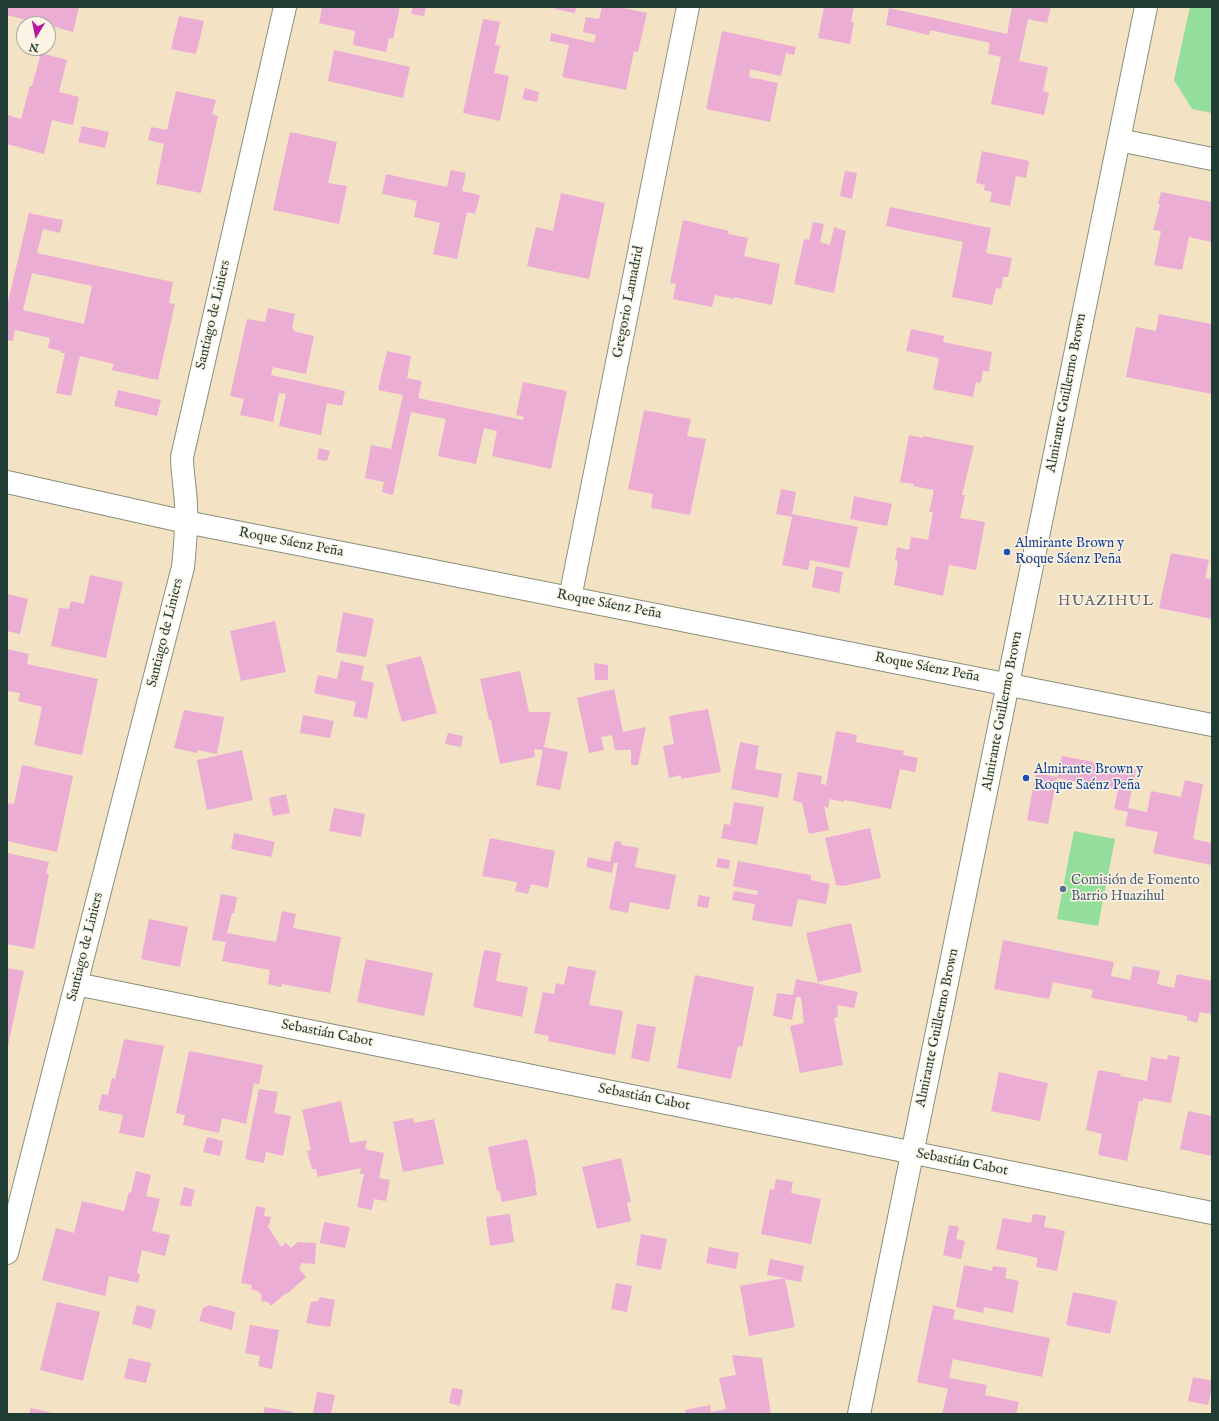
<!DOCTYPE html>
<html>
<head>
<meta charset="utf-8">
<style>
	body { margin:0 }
	#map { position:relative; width:1219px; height:1421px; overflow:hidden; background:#f3e2c4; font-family:"IM FELL English",serif }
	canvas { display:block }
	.frame { position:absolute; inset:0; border:8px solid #1f3d34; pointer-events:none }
	.north { position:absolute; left:16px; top:16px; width:40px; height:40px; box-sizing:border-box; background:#fcf5e5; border:1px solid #a4ab9e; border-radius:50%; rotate:190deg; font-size:11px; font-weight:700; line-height:16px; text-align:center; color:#1f3d34 }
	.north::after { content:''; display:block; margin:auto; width:14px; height:18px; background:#b5179e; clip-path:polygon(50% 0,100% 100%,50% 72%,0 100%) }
</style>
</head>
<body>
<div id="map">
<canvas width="1219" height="1421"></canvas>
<div class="frame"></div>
<div class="north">N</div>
</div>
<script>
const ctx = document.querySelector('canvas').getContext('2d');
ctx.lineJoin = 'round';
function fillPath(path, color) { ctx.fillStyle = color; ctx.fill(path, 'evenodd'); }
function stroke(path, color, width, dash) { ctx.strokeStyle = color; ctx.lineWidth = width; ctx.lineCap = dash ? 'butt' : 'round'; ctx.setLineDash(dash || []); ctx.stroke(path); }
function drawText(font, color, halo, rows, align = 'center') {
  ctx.font = font + ' "IM FELL English",serif'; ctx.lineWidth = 3; ctx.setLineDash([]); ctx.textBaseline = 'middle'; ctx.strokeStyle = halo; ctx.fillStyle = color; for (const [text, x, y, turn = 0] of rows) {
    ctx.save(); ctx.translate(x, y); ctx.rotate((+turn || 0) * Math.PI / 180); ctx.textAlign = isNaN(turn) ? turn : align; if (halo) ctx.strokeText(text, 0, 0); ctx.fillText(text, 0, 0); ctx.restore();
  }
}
fillPath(new Path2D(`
	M1190,7H1212V113L1192,109L1174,80Z
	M1074,831L1115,839L1098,926L1057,919Z`), '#93de9b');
fillPath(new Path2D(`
	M7,7H79L73,32L48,25V24H42L7,15Z
	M322,7H400L393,39L389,38L386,52L353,45L355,31L319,23Z
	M413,7H426L424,16L411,14Z
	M555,7H576L575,13L555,9Z
	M602,7H618L647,13L638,52L634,51L626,90L562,77L569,45L550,41L551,33L594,43L596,35L583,32L586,17L599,19Z
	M824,7H854L851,22L854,23L850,44L818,38Z
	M1012,7H1051L1047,23L1028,19L1019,61L1048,67L1043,91L1049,93L1044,115L991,104L1001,57L988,54L990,43L930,30L929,35L886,25L889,8L1007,34Z
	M179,16L204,21L196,54L171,49Z
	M483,19L500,22L495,45L500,46L494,73L509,76L500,121L463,113Z
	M722,31L796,47L794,55L786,53L781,76L750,69L749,77L778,83L770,122L706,109Z
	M334,50L410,67L403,98L328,81Z
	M41,53L67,60L59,92L79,97L73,125L52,120L44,154L7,144V115L21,119L30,86H32Z
	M525,88L539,92L537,102L522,99Z
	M176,91L216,100L212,114L218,116L201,193L156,184L164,144L148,140L151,127L167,130Z
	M82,126L109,132L105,148L78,142Z
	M290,132L337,142L328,183L347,186L339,224L273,210Z
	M982,151L1029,161L1026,178L1016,176L1010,206L990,202L992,192L984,190L985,185L976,183Z
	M451,170L466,173L462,191L480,195L475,214L467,212L457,259L433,254L440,223L414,217L417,201L382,194L386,174L447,187Z
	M845,171L857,173L852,199L840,196Z
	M1161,192L1212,202V242L1189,237L1182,270L1154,265L1161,231L1153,230L1160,204H1158Z
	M561,193L605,203L589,279L527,266L536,227L553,231Z
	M890,207L991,228L986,253L1012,258L1008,277H1003L1001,289L996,288L992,305L952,297L963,242L886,226Z
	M29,213L63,220L60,233L43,229L37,253L173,282L169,303L175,304L158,380L112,370L114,364L80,356L71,396L56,393L65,353H61V351L48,348L50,338L15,330L13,341L7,340V306ZM32,273L92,286L84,324L23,310Z
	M683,220L729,231L728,234L748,238L744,256L780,264L772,305L734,297V299L715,295L712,307L673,299L676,284L670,283Z
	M813,222L824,224L820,242L830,245L834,227L846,231L834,293L794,284L804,239L809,240Z
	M268,308L295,314L292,328L294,329L293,331L314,336L306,374L273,367L271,375L345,391L342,406L327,403L321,435L279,426L286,394L279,393L273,422L240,415L244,399L230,396L247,319L265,322Z
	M1159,314L1212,324V394L1126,377L1136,327L1156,331Z
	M911,329L944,336L943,342L992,352L989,372L983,370L981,383L976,382L973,397L933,389L939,358L906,351Z
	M387,351L411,356L407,378L422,381L418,398L523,420L524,417L516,415L523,382L567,391L551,469L492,456L497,431L484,428L476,464L438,456L446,419L411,412L393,495L382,492L384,482L365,478L371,445L391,449L403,395L378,390Z
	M118,390L161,400L157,416L114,406Z
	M644,410L691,419L687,436L706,439L690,515L651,508L653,494L628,489Z
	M909,435L923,438V436L974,446L962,495H965L960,518L985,522L976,570L949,565L943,596L894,585L898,561L895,560L897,547L909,550L911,537L928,540L933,512H929L934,490L913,486L914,484L900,482Z
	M319,448L330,451L327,461L317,459Z
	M781,489L796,492L792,514L858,527L849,568L810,560L808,570L782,565L792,517L776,514Z
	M854,496L892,504L887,526L850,519Z
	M1171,553L1209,560L1205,578L1212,579V619L1159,608Z
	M816,566L843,572L839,593L812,587Z
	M90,575L123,582L106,658L51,646L59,608L69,609L71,601L84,604Z
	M7,594L28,599L20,634L7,631Z
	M343,612L374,619L366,657L336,652Z
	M275,621L286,672L241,681L230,631Z
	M7,649L29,654L27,664L98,679L82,755L34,745L42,707L18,701L20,693L7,691Z
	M421,656L437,713L402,722L386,665Z
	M341,661L364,666L361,680L374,683L367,719L353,716L356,702L314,693L318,675L337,679Z
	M594,663L608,665V680H595Z
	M520,671L529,712H551L544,747L568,752L560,790L536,785L543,750L534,749L535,757L500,764L491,720H489L480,679Z
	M614,689L623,732L646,727L638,765H631V750H615L612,735L601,737L604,750L589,753L577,698Z
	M708,709L721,772L681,779V775L669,778L663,746L674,744L669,716Z
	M184,710L224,717L217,754L198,750L197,753L174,748Z
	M303,715L334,721L330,738L300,733Z
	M836,731L857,735L856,742L904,751L903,755L918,758L915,772L900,769L891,809L844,800V802L830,799L828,808L824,806L829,830L809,834L802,803L793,800L798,772L822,776L821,784L826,785Z
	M448,733L463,736L461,747L445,744Z
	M740,742L759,746L755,769L782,774L778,798L731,789Z
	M242,750L253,800L207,810L197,760Z
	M1062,756L1136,770L1128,808L1147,812L1151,791L1181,797L1185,780L1203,784L1193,839L1212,843V865L1153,853L1158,832L1125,826L1128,812L1114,809L1118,790L1057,778L1048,824L1027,820L1036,773L1057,777Z
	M22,765L73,776L57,852L7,841V803L14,804Z
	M286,794L290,813L273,816L269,798Z
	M734,802L764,807L757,845L721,838L724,824L730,825Z
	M334,808L365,814L361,837L329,831Z
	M870,828L881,878L843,886L836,885L825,838Z
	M234,833L275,842L271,857L231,849Z
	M490,838L555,851L548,888L531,884L528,894L515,891L517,882L482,876Z
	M615,841L622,842L621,845L639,848L635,867L676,875L669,910L630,902L628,913L609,909L618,863H614L612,873L586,867L588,857L610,862Z
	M7,853L49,862L46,873L49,874L34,949L7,944Z
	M718,858L730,860L729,869L716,867Z
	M738,861L811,875V880L830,884L826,904L798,899L792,927L752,920L755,904L732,900L734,891L757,895L758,891L733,886Z
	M221,894L237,897L234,913H232L227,933L276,942L282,911L296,914L293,928L341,937L330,993L282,984L281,987L268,984L270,970L222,961L226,942L212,940Z
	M699,895L710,897L708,908L697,906Z
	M149,919L188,927L180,967L141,959Z
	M851,923L862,972L818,982L806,933Z
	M1003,940L1114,962L1111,976L1130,980L1133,966L1160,971L1157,984L1174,988L1177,974L1212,981V1014L1200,1012L1197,1023L1187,1020V1016L1091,998L1093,990L1053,982L1049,999L994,989Z
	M484,950L501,953L496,981L528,987L522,1017L473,1007Z
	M366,959L433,973L424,1016L357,1002Z
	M568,966L596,971L589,1005L623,1011L615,1055L548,1041L549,1036L534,1033L543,992L554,994L556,983L564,985Z
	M7,968L24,971L8,1046H7Z
	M695,975L754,987L742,1047L738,1046L731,1079L677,1068Z
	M796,979L858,992L854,1008L837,1005L838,1017L834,1018L843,1065L800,1073L790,1026L804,1023L801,997H796L792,1020L773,1016L777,993L793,995Z
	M637,1024L656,1027L649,1062L631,1058Z
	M124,1039L164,1046L144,1138L119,1133L123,1115L98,1110L102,1094L108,1095L112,1078L115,1079Z
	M189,1051L263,1065L259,1084L254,1083L246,1124L222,1118L219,1133L183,1125L185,1115L176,1113Z
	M1168,1055L1180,1057L1171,1103L1143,1098V1101H1139L1127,1161L1098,1155L1102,1134L1086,1130L1098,1070L1121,1074L1120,1076L1147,1081L1151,1057L1167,1060Z
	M999,1072L1048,1083L1040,1121L991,1111Z
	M259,1089L278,1092L274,1113L291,1116L283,1156L266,1152L264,1163L245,1159Z
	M341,1101L350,1143L367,1140L365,1149L384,1153L379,1178L390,1180L386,1201L374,1199L372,1210L357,1207L364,1174H360L361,1168L318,1177L316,1169H312L307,1151L311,1150L302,1110Z
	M1188,1111L1212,1116V1156L1180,1149Z
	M413,1118L414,1123L434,1119L444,1164L403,1172L393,1122Z
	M207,1137L223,1141L220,1156L203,1152Z
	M527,1139L536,1183H535L537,1195L502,1202L499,1190L497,1191L488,1147Z
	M621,1158L631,1202L627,1203L631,1221L597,1229L582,1167Z
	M136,1171L151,1175L146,1196L160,1199L152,1231L170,1235L165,1256L142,1250L137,1273L140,1274L138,1283L109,1276L105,1296L42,1280L56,1228L74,1233L82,1201L124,1211L129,1192L131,1193Z
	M776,1179L793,1182L791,1193L821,1199L811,1244L761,1234L770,1189L774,1190Z
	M184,1187L195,1190L191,1207L180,1205Z
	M256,1206L265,1208L264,1216L271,1217L269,1225H267L281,1247L286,1243L291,1248L298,1242L316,1243L315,1264L302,1263L299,1268L306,1277L287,1294L286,1293L271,1306L268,1302L261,1301L262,1295L258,1291L251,1289L252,1285L241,1283Z
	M510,1214L514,1242L490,1246L486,1217Z
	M1033,1214L1046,1216L1044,1227L1065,1231L1057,1271L1036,1267L1038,1258L996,1249L1003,1218L1031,1223Z
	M324,1222L350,1227L345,1248L320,1243Z
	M949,1225L959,1227L956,1239L965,1241L961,1259L943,1255Z
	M641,1234L667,1239L661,1270L636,1265Z
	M709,1247L739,1253L736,1269L706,1263Z
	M770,1259L804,1266L801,1282L785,1279L795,1327L749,1336L740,1286L785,1278L767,1275Z
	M964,1265L992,1271L993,1266L1007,1268L1005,1278L1019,1281L1013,1313L984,1307L983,1313L956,1307Z
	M616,1283L632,1286L627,1312L611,1309Z
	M1073,1292L1117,1301L1110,1334L1066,1325Z
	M320,1297L335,1300L330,1327L306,1323L311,1302L318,1301Z
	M57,1302L100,1312L83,1381L40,1370Z
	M137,1305L156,1310L151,1329L132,1324Z
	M209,1305L235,1312L232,1330L199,1321L203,1308Z
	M933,1305L955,1310L953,1319L1050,1338L1042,1377L953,1359L949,1378L987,1385L985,1395L1019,1402L1016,1414H942L948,1389L917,1382Z
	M250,1325L279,1330L272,1369L258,1366L260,1356L245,1353Z
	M732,1355L762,1358L771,1414H685V1410L710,1405L711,1412L726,1409L719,1378L736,1375Z
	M129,1358L151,1363L146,1383L124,1378Z
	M1193,1377L1212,1381V1387L1208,1405L1188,1401Z
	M452,1388L463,1390L460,1406L449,1403Z
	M317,1392L335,1395L331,1414H313Z
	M265,1407L293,1412V1414H263Z
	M31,1408L53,1413V1414H29Z`), '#ecadd5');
const minor = new Path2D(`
	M1119,140L1212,159
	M7,482L186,522L1212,725
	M570,598L688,7
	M76,984L1212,1213
	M7,1253L183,567C185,548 187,527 186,507C186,491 182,474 182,457L285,7`);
const tertiary = new Path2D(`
	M859,1414L1146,7`);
stroke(minor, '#89907c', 24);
stroke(tertiary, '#89907c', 24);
stroke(minor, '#fff', 22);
stroke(tertiary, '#fff', 22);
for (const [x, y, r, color] of [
	[1007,552,4,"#1a4fb4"],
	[1026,778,4,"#1a4fb4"],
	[1063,889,4,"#5c6f8a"]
]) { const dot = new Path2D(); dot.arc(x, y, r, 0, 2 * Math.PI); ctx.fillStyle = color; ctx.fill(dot); stroke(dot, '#fcf5e5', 1.5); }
drawText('14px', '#1f3d34', '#fcf5e5', [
	["Gregorio Lamadrid",629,302,-79],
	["Santiago de Liniers",214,315,-77],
	["Almirante Guillermo Brown",1067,393,-79],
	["Roque Sáenz Peña",291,543,11],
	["Roque Sáenz Peña",609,605,11],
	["Santiago de Liniers",166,633,-76],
	["Roque Sáenz Peña",927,668,11],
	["Almirante Guillermo Brown",1003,711,-79],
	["Santiago de Liniers",86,947,-76],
	["Almirante Guillermo Brown",938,1028,-78],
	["Sebastián Cabot",327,1034,11],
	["Sebastián Cabot",644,1098,11],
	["Sebastián Cabot",962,1163,11]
]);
drawText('14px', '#164399', '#fcf5e5', [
	["Almirante Brown y",1015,544],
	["Roque Sáenz Peña",1015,560],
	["Almirante Brown y",1034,770],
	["Roque Saénz Peña",1034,786]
], 'left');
drawText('14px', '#4e5e75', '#fcf5e5', [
	["Comisión de Fomento",1071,881],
	["Barrio Huazihul",1071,897]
], 'left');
ctx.letterSpacing = '1px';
drawText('15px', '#67646c', '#fcf5e5', [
	["HUAZIHUL",1106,602]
]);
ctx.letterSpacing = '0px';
</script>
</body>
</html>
